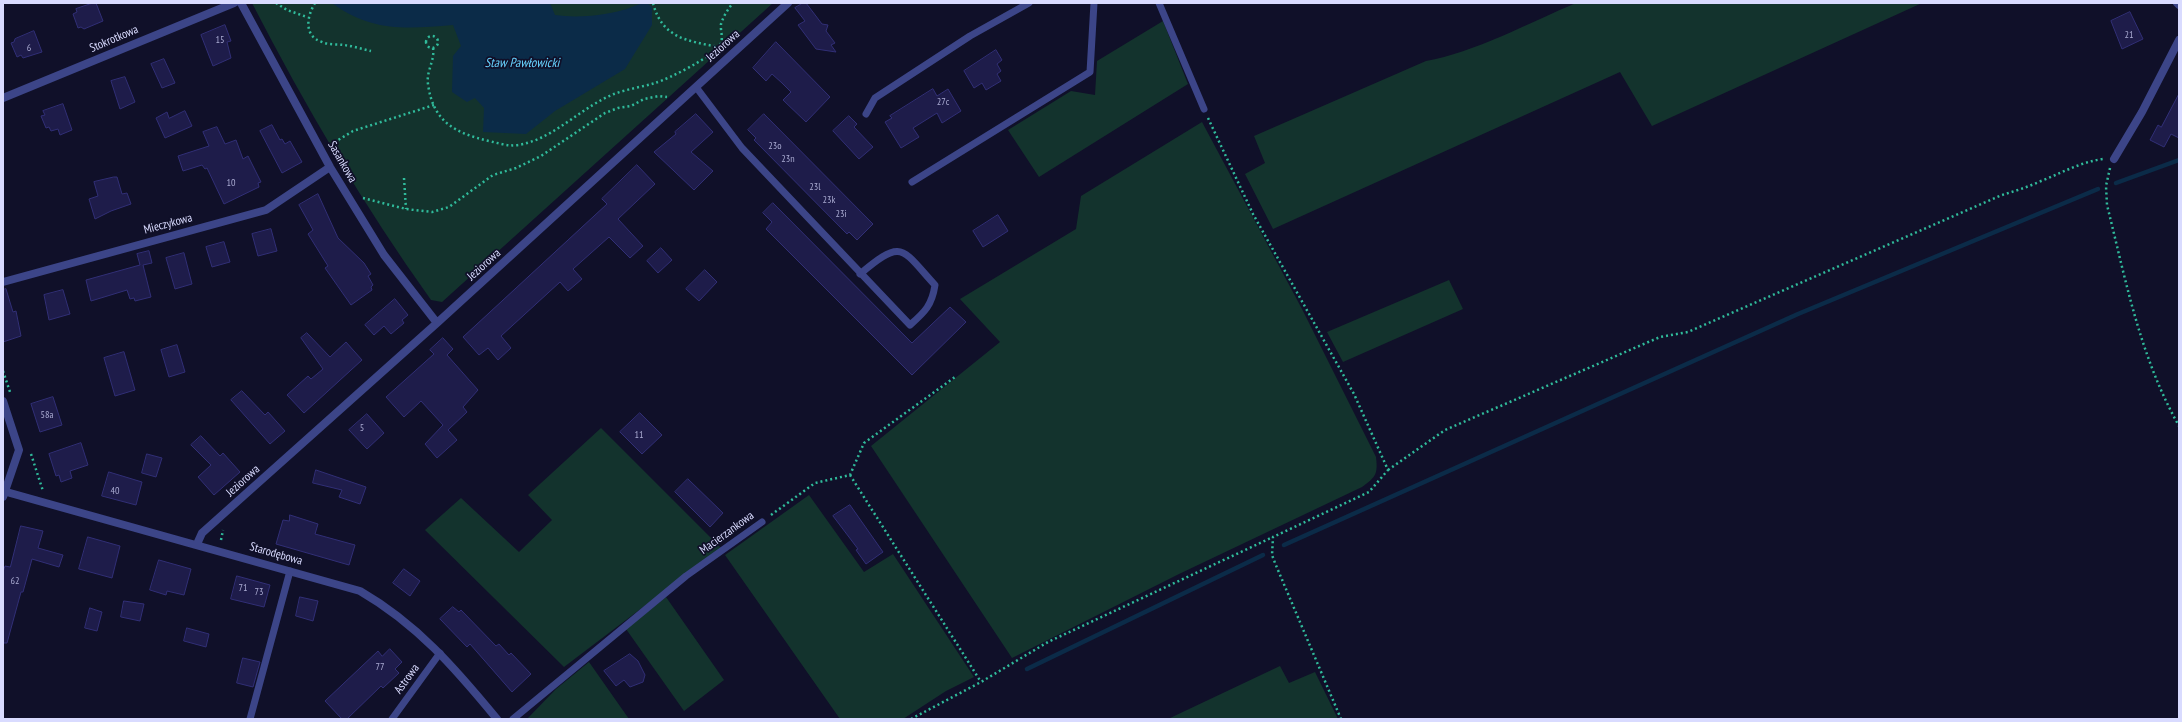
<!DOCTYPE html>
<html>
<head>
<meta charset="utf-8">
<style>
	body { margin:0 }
	#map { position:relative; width:2182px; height:722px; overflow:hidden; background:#101029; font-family:"PT Sans Narrow",sans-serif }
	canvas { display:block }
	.frame { position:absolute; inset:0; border:4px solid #d9dbff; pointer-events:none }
</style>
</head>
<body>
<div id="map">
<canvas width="2182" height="722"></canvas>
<div class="frame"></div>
</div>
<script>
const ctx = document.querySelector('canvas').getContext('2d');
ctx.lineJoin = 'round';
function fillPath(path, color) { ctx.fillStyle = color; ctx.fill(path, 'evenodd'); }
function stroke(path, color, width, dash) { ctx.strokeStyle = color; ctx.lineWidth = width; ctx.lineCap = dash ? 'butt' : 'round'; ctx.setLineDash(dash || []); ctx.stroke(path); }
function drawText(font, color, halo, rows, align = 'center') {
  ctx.font = font + ' "PT Sans Narrow",sans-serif'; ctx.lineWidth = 3.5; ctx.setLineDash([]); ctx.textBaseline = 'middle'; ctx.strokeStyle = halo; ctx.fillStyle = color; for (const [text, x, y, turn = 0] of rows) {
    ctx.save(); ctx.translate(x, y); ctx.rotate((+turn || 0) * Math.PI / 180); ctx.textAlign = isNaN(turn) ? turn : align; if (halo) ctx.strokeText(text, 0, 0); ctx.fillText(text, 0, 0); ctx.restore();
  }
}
fillPath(new Path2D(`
	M252,3H773L442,302L431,300C364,206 305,106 252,3Z
	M1576,3H1922L1652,126L1620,72L1273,229L1245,174L1265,163L1254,136L1426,61C1473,53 1531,22 1576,3Z
	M1163,21L1188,84L1039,177L1008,130L1071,91L1095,95L1097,61Z
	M1202,122L1302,309L1376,457C1378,474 1376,477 1362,487L1179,574L1012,658L871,446L1000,342L960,299L1076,229L1081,196Z
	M1449,280L1463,309L1343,362L1327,332Z
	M601,428L721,548L564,667L425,530L461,498L519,552L552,520L528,495Z
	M809,495L864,572L893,554L974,677L946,691L903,719H840L725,555Z
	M666,597L724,680L684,711L626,629Z
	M589,662L629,719H527L556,689Z
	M1280,666L1289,683L1315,672L1338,719H1168Z`), '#13332d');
fillPath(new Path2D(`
	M332,3H550L555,15C576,18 602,16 623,10C632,8 638,3 647,3L652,7V25L625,69L555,111L526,134L483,132L484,108L475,98L467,102L452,92L453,56L461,46L453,25C406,29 371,32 332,3Z`), '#0b2b48');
stroke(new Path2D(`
	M2116,183L2179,160
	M1284,545L1798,314L2098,189
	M1027,669L1263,555`), '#0b2b48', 4.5);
const building = new Path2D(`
	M93,3H96L103,21L84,29L81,27L78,28L73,14L77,12L76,9Z
	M803,3H806L822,24L828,25L826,31L835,43L831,45L836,52L816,49L798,25L805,21L795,8Z
	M2130,12L2143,39L2122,49L2111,21Z
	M225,25L231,41L227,42L231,58L213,66L201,35Z
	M34,31L42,52L23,58L21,55L17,57L11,43L14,42L15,39Z
	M776,42L830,97L806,122L783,100L791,92L782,83L772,74L766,81L753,68Z
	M996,50L1002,60L997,64L1001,71L997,74L1001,81L986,90L982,83L974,88L964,71Z
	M164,59L175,83L162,88L151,64Z
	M125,77L135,102L120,109L111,81Z
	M933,89L937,96L948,89L961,111L942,123L937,113L913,128L919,137L901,148L885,122L892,118L890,116Z
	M2179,94V138L2171,134L2164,147L2150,140L2158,125L2161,127Z
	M63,104L72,130L60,135L58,129L51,131L49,127L46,128L41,116L45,115L43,111Z
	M185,111L192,126L165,138L156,118L167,112L169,118Z
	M696,114L713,132L691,152L713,171L694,190L654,152L676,134L675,132Z
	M764,114L873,224L857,240L849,232L847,234L754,140L756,138L748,130Z
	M849,116L857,124L854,127L873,147L859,159L833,131Z
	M272,125L280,140L282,139L285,144L290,141L302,162L282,173L260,131Z
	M217,127L225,144L236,140L243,159L248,156L261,182L258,183L259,187L224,204L207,168L205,169L202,165L183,171L178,156L209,146L203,132Z
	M637,165L655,184L618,219L643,246L630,258L609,237L573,269L582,279L568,291L560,282L501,336L511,348L498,360L488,348L479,355L463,337L607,204L602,199Z
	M114,177H117L122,194L127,193L131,204L111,211L95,219L89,199L98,196L94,182Z
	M318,194L338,238L364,263L371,274L368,276L373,285L371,287L372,290L351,305L325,268L328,266L308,234L313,230L299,205Z
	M773,203L912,343L950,307L966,322L912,375L766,229L772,222L763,213Z
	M998,215L1008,231L983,247L973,231Z
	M271,229L277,251L258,256L252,234Z
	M224,242L230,262L212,267L206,247Z
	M661,248L672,260L658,273L647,261Z
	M149,251L152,263L143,265L151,297L135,301L134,298L130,299L127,290L91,301L86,280L140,265L137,254Z
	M184,253L192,284L175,289L166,258Z
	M705,270L717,282L699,301L686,289Z
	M6,289L13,312L16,311L21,336L3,342V290Z
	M63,290L70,314L49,320L44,295Z
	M395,299L408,315L402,320L404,323L391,334L384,326L374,335L365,325Z
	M307,333L330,357L346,342L362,360L304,413L287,395L308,376L311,379L323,369L301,338Z
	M443,338L453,349L447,355L478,390L463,407L467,412L448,430L457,440L437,458L425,444L443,425L421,401L404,417L386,397L434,354L430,350Z
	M177,345L185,372L169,377L161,350Z
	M124,352L135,390L115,396L104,358Z
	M242,391L265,415L268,412L285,431L270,444L231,400Z
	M53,397L62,425L40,432L31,404Z
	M640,413L662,435L642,454L620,432Z
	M367,414L384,433L367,449L349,430Z
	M201,436L220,456L223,453L240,472L214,495L198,477L211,465L191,445Z
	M81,443L88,465L70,471L72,478L61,482L59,475L56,476L49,454Z
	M147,454L162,458L156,477L142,473Z
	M316,470L366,487L360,504L339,497L342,490L313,483Z
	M109,472L142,482L136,505L102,496Z
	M688,479L723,513L710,527L675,492Z
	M850,505L883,552L866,564L856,550L858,549L833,516Z
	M290,515L318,524L315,534L355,545L349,565L276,544L283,520L289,521Z
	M21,526L43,531L38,548L63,555L59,567L32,559L23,592H21L7,643H3V572L5,566L10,567Z
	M88,537L120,546L112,578L79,569Z
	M159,560L191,569L184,595L167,591L166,595L150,590Z
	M404,569L420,581L410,596L393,583Z
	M237,576L270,585L264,607L231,599Z
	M300,597L318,601L313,621L296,616Z
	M124,601L144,604L140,621L121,617Z
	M453,607L459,612L461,610L496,646L499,644L509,655L511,653L531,674L512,692L470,644L467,647L440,619Z
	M90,608L102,612L97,631L85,628Z
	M187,628L209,634L206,647L184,641Z
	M390,649L402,662L395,669L399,673L383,688L381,686L347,719H342L325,701L378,651L382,656Z
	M630,654L638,661L645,675L643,682L630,687L624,680L616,686L604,671Z
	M243,658L260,662L253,687L237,683Z`);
fillPath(building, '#1e1c4a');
stroke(building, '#312f76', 1);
stroke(new Path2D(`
	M276,3L287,10L307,17
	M315,3C307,16 303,36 322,42C328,45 337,44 344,45C353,46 362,49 371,51
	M653,3C662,38 687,41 719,47
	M426 42a6 6 0 1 1 12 0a6 6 0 1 1-12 0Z
	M433,48C435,61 426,71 428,84C433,122 455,133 489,141C506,145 513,148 530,142C559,133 584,106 614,94C627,89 642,87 655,83C671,78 707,59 718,48C725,41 720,32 721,24C723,17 728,9 733,3
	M1208,118L1253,214L1354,394L1388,470L1369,492L1273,537L1272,555L1275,563L1341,719
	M330,145L353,131L434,105
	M2110,168L2106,186L2107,205C2126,281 2140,357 2179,426
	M404,178L406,209
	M363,198L406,209L432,212L449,207L493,175L516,168L541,156L605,113L618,108L631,106L644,99L659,96L667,97
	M3,371L10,392
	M31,454L43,491
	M1388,470L1445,430L1660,337L1688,332L2002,195C2015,191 2028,187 2041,181C2062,173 2080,162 2103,159
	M850,475L981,682
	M771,515L815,483L850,475L864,443L955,377
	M221,540L223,530
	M911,719L981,682L1048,642L1273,537`), '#30bb9b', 2.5, [2, 3]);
stroke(new Path2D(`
	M1159,3L1204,109
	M696,87L742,148L910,325C925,312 932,305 935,285C901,248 903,238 860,274
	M866,114L875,98L970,36L1029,3
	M912,182L1090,72L1094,3
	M250,719L290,571
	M392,719L440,653
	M513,719L686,576L762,522`), '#3c4588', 7);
stroke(new Path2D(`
	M241,3L330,167L384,255L437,323
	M2177,3L2179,5
	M3,98L234,3
	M2114,159L2142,112L2179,40
	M3,282L266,210L330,167
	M3,401L19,450L3,497
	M3,491L360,591C417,624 455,668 497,719
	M197,544L202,533L437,323L788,3`), '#3c4588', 8);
drawText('10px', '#aaabd2', null, [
	["21",2129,35],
	["15",220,40],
	["6",29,48],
	["27c",943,102],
	["23o",775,146],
	["23n",788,159],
	["10",231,183],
	["23l",815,187],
	["23k",829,200],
	["23i",841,214],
	["58a",47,415],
	["5",362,428],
	["11",639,435],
	["40",115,491],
	["62",15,581],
	["71",243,588],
	["73",259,592],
	["77",380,667]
]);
drawText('12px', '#d9dbff', '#101029', [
	["Stokrotkowa",114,39,-23],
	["Jeziorowa",723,46,-42],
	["Sasankowa",342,162,60],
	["Mieczykowa",168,224,-15],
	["Jeziorowa",484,265,-42],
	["Jeziorowa",243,481,-42],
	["Macierzankowa",727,533,-36],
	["Starodębowa",276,554,16],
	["Astrowa",407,679,-54]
]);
drawText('italic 13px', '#67d2fe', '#101029', [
	["Staw Pawłowicki",522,63]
]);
</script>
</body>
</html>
